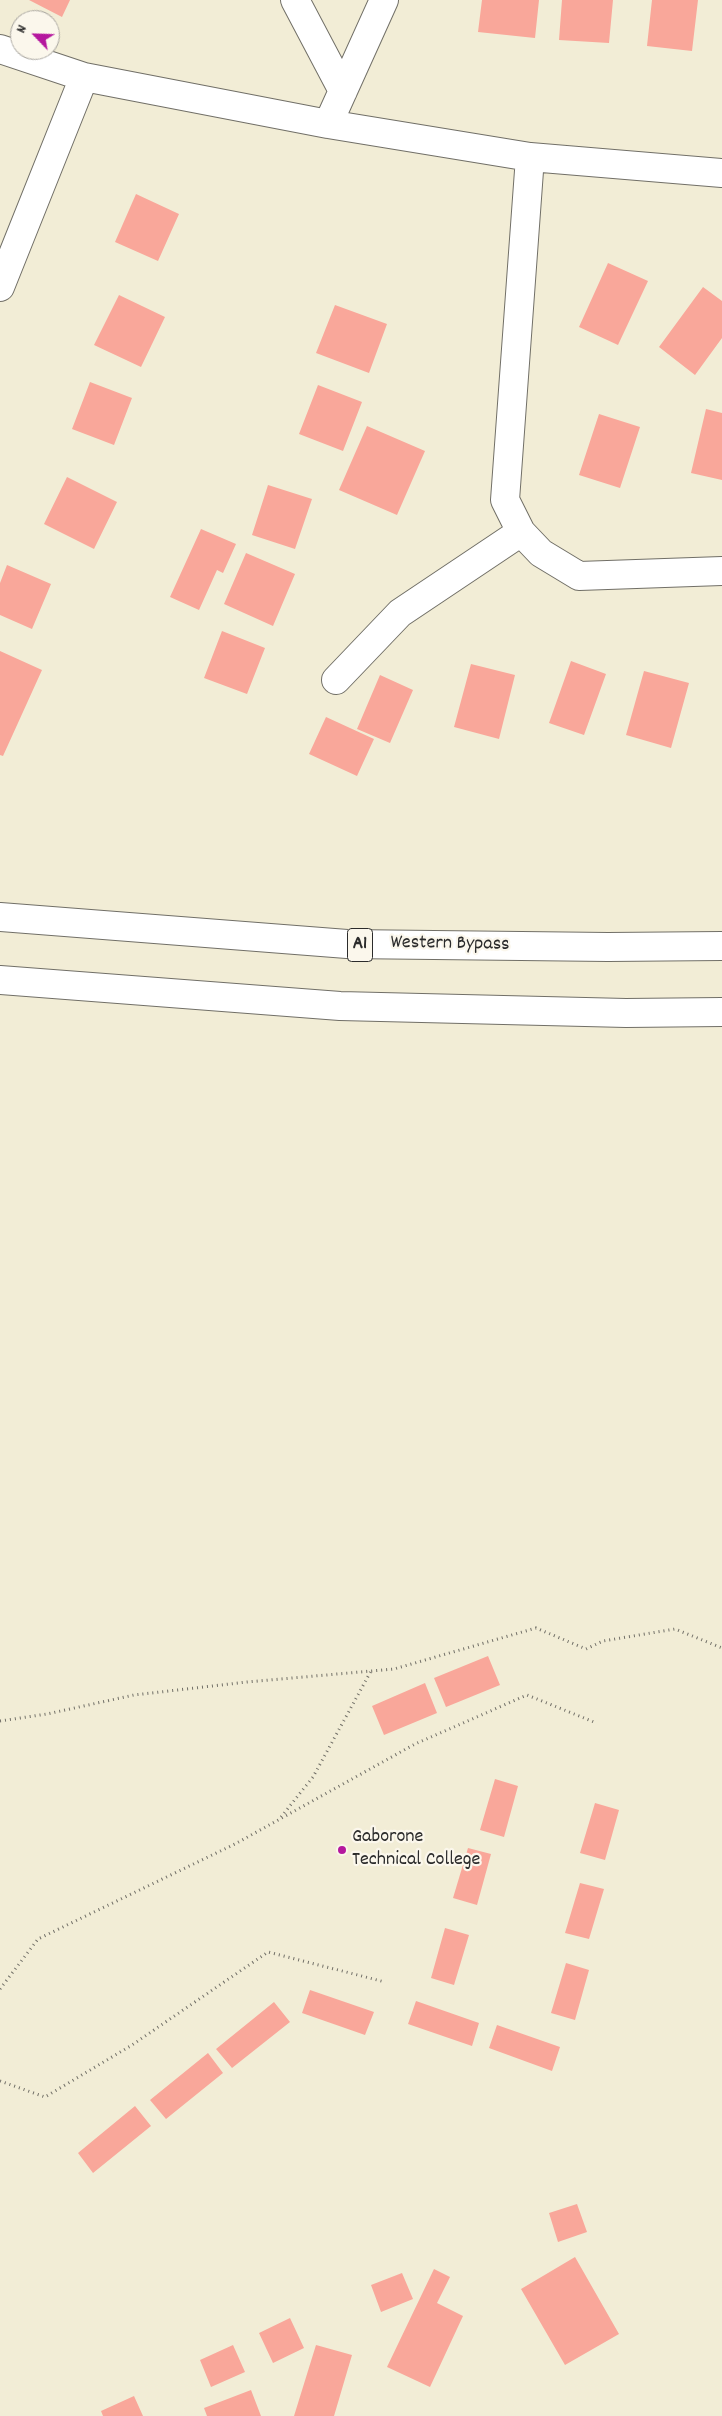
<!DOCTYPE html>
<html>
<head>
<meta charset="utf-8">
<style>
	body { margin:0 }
	#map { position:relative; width:722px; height:2416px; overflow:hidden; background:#f2edd6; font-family:Dekko,sans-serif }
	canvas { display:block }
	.north { position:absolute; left:10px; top:10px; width:50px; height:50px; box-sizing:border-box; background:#fbf7ec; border:1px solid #a8a59f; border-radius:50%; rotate:294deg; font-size:14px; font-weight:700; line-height:20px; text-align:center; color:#2b2b2b }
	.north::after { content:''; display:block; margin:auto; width:18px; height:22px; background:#b5179e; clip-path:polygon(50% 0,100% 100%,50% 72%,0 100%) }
</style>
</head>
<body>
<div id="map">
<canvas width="722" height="2416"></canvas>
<div class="north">N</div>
</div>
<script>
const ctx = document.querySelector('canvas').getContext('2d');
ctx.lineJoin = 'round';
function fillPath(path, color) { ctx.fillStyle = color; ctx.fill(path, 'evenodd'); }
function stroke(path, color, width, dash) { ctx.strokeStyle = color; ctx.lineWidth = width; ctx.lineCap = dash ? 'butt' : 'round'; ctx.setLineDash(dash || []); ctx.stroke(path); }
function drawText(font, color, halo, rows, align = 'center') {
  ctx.font = font + ' Dekko,sans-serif'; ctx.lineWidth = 4.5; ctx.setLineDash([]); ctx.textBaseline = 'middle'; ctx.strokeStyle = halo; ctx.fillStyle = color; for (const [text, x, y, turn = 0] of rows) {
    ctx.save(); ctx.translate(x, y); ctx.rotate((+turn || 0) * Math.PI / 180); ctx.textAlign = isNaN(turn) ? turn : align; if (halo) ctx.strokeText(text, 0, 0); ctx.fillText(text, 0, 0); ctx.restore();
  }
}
fillPath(new Path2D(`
	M29,0H70L62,17Z
	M482,0H539L535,38L478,32Z
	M562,0H613L609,43L559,40Z
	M652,0H698L692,51L647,46Z
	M136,194L179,214L158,261L115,242Z
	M608,263L648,281L618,345L579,327Z
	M703,287L722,301V338L695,375L659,347Z
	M119,295L165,317L141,367L94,345Z
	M335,305L387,324L369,373L316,353Z
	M90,382L132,398L114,445L72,429Z
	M318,385L362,402L343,451L299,434Z
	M706,409L722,413V480L691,473Z
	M599,414L640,427L620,488L579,475Z
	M367,426L425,451L397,515L339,490Z
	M67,477L117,502L94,549L44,524Z
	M268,485L312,499L295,549L252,535Z
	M201,529L236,544L223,573L217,570L199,610L170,597Z
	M246,553L295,574L273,626L224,604Z
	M7,565L51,584L32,629L0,615V583Z
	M222,631L265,648L247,694L204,678Z
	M0,651L42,670L3,756L0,755Z
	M571,661L606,674L584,735L549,723Z
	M471,664L515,675L499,739L454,727Z
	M644,671L689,683L671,748L626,735Z
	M380,675L413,690L390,743L357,729Z
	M326,717L374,739L357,776L309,754Z
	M488,1656L500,1685L446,1707L434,1678Z
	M425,1683L437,1713L384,1735L372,1706Z
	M495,1779L518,1786L504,1837L480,1830Z
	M595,1803L619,1810L605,1860L580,1853Z
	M468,1848L491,1854L477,1905L453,1898Z
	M580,1883L604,1889L589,1939L565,1933Z
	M445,1928L469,1935L454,1985L431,1978Z
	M566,1963L589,1970L575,2020L551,2013Z
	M310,1990L374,2012L365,2035L302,2013Z
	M416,2001L479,2023L472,2046L408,2024Z
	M274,2002L290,2022L232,2068L216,2049Z
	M497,2025L560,2047L552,2071L489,2048Z
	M208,2053L223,2073L166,2119L150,2100Z
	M135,2106L151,2126L93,2173L78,2153Z
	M577,2204L587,2232L558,2242L549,2213Z
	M575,2257L619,2334L565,2365L521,2289Z
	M434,2269L450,2277L437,2303L463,2316L430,2387L387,2367Z
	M402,2273L413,2299L381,2312L371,2285Z
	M290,2318L304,2348L273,2363L259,2333Z
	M233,2345L245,2372L211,2387L200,2360Z
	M316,2345L352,2355L334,2416H294Z
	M251,2390L261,2416H207L204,2408Z
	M134,2396L143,2416H103L101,2411Z`), '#f9a79a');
const minor = new Path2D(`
	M295,0L343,91
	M0,49L84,77L328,124L530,157L722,173
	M328,124L384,0
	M530,157L505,500L521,532L541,553L579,576L722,571
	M0,287L84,77
	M336,680L400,613L521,532`);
const highway = new Path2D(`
	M0,917L347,944L608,947L722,946
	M0,980L340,1006L626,1013L722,1012`);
stroke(minor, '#716f67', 30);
stroke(highway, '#716f67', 30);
stroke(new Path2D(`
	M0,1721L47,1714L134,1695L247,1682L394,1669L536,1628L586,1649L603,1641L675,1629L722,1648
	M281,1817L313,1777L371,1671
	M0,1989L38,1939L235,1844L415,1744L527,1695L594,1722
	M0,2081L45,2097L132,2045L268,1952L385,1982`), '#716f67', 3, [1, 4]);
stroke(minor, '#fff', 28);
stroke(highway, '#fff', 28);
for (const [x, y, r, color] of [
	[342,1850,5,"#b5179e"]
]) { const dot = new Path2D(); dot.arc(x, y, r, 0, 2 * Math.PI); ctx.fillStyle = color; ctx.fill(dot); stroke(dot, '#fbf7ec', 2); }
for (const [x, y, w] of [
	[360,945,25]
]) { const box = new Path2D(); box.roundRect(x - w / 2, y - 16.5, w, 33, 4); ctx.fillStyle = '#fbf7ec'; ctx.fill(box); stroke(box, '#2b2b2b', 1); }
drawText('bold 19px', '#2b2b2b', null, [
	["A1",360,945]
]);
drawText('20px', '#2b2b2b', '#fbf7ec', [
	["Western Bypass",450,945,1]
]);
drawText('20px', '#2b2b2b', '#fbf7ec', [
	["Gaborone",352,1838],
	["Technical College",352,1861]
], 'left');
</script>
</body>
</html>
